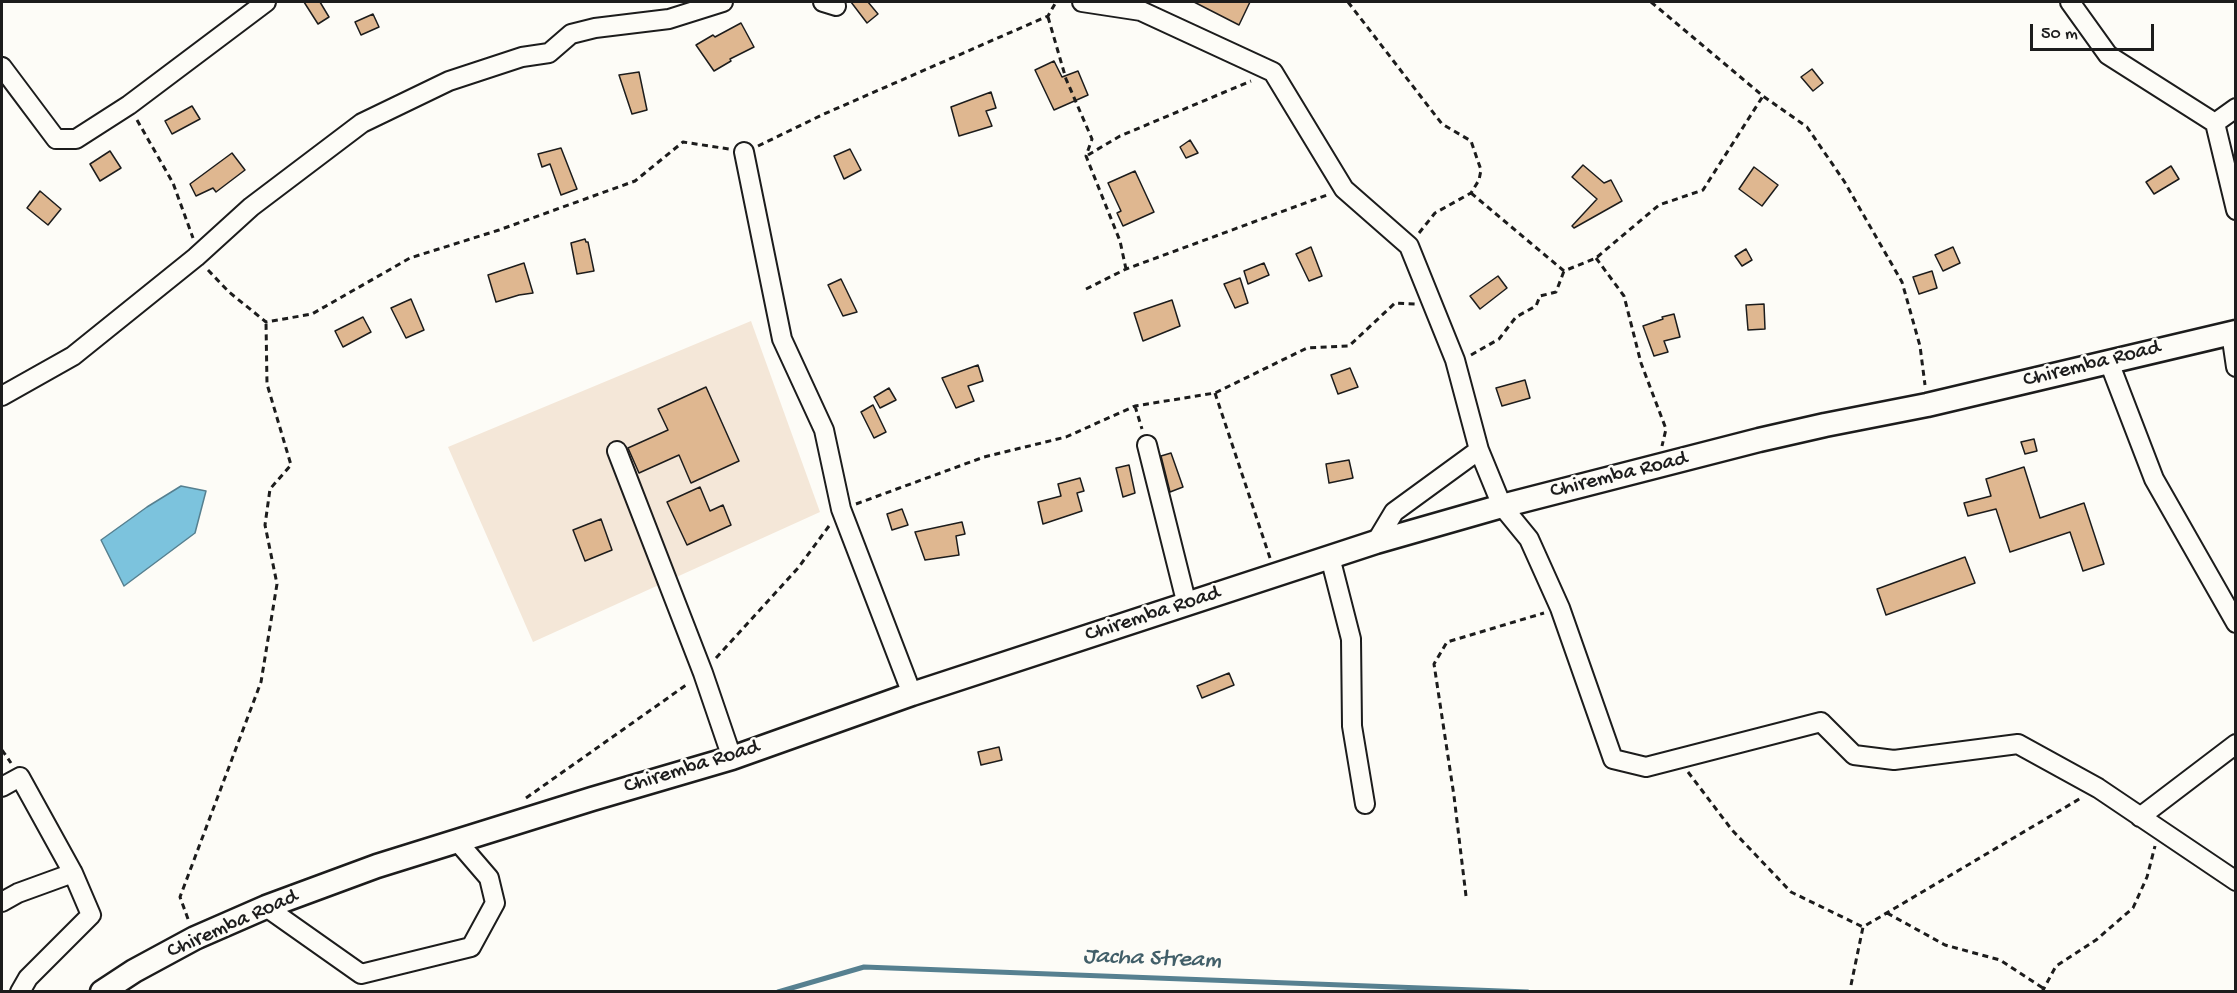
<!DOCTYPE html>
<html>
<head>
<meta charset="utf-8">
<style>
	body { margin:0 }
	#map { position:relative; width:2237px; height:993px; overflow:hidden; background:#fdfcf7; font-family:"Gochi Hand",sans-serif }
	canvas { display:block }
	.frame { position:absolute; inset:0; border:3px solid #1c1c1c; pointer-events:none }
	.scale { position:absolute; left:2030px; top:24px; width:124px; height:27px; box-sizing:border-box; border:3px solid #1c1c1c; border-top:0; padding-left:8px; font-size:18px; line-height:21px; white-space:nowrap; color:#1c1c1c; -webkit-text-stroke:4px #fdfcf7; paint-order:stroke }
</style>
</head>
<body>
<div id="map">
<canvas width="2237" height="993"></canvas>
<div class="frame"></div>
<div class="scale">50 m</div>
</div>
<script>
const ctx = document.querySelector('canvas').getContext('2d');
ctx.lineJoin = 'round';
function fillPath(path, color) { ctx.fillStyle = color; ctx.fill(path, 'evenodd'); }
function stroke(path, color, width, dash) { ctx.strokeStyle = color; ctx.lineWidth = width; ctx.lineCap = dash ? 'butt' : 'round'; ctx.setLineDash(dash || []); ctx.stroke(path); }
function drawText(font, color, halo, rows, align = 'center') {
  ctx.font = font + ' "Gochi Hand",sans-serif'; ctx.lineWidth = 5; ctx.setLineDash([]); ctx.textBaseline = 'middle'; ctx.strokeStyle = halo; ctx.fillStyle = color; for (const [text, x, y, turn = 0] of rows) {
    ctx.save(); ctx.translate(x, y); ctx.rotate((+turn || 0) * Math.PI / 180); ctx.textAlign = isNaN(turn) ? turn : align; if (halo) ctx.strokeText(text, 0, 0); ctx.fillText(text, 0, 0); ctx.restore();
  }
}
fillPath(new Path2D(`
	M751,321L820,512L533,642L448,447Z`), '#f4e7d8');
const water = new Path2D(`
	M181,486L206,491L195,533L124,586L101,540L147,507Z`);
fillPath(water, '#7cc3dd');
stroke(water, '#568090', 1.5);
stroke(new Path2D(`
	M778,992L864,967L1528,992`), '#568090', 5);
const building = new Path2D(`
	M304,2H320L329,17L318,24Z
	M851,2H868L878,14L867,23Z
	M1194,2H1250L1239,25Z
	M373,14L379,27L361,35L355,22Z
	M741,23L754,47L730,59L731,61L714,71L696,45L713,35L715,37Z
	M1054,61L1062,77L1078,71L1088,95L1054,110L1035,70Z
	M1812,69L1823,83L1813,91L1801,77Z
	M639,72L647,110L632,114L619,75Z
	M991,92L996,108L986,111L992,126L959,136L951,107Z
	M192,106L200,119L172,134L165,121Z
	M1190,140L1198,153L1186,158L1180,147Z
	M561,148L577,189L561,195L550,164L542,167L538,154Z
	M850,149L861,170L844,179L834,156Z
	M110,151L121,168L100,181L90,164Z
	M232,153L245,170L216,192L213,188L196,196L190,184Z
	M1583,165L1604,183L1611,180L1622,201L1574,228L1572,226L1597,199L1572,177Z
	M2171,166L2179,179L2154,194L2146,182Z
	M1754,167L1778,185L1762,206L1739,189Z
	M1135,171L1154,212L1123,226L1117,213L1121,211L1108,183Z
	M40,191L61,209L48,225L27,208Z
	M585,239L586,242H588L594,271L577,274L571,243Z
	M1311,247L1322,276L1309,281L1296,254Z
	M1953,247L1960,263L1943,271L1935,255Z
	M1746,249L1752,260L1742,266L1735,256Z
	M524,263L533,293L519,295L496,302L488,275Z
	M1264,263L1269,275L1248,284L1244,271Z
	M1932,271L1937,288L1919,294L1913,277Z
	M1498,276L1507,288L1480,309L1470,296Z
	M1240,278L1248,303L1235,308L1224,284Z
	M841,279L857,312L843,316L828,285Z
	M411,299L424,330L406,338L391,308Z
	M1172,300L1180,326L1143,341L1134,313Z
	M1764,304L1765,329L1748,330L1746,305Z
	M1674,314L1680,337L1664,341L1668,352L1654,356L1643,326L1663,319L1662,317Z
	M363,317L371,332L343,347L335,331Z
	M978,365L983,381L968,386L974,401L956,408L942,378Z
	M1350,368L1358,387L1338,394L1331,375Z
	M1525,380L1530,398L1502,406L1496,388Z
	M706,387L739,461L691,483L679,455L639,473L628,448L668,430L658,409Z
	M889,388L896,400L880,408L874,397Z
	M873,405L886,432L874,438L861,412Z
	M2034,439L2037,451L2025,454L2021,442Z
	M1171,453L1183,487L1170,492L1161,456Z
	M1349,460L1353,478L1329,483L1326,464Z
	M1129,465L1135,493L1123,497L1116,468Z
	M2024,467L2040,518L2084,503L2104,564L2083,571L2070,532L2010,552L1996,509L1968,516L1964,503L1991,496L1986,479Z
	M1080,478L1084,491L1077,493L1082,511L1043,524L1038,502L1061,496L1058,484Z
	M700,487L710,511L723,505L731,525L687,545L667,502Z
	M902,509L908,525L892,530L887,514Z
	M601,519L612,550L585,561L573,530Z
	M962,522L965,534L956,536L959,555L925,560L915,532Z
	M1965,557L1975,583L1886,615L1877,589Z
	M1229,673L1234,685L1202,698L1197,686Z
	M999,747L1002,760L981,765L978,752Z`);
fillPath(building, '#dfb790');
stroke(building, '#1c1c1c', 1.5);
const minor = new Path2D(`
	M823,2L836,6
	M1082,2L1141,11L1273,72L1344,189L1409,246L1455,360L1479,450L1394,512L1376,542
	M2070,2L2108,55L2215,123
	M2,67L56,139H76L129,105L266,2
	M2236,108L2215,123L2236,210
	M744,152L782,339L824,430L841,509L912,694
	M2231,333L2236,367
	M2109,362L2154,479L2236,623
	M2,396L73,356L196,257L251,207L362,123L449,81L522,57L549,53L571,34L595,28L669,19L723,2
	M1147,445L1187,605
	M1479,450L1502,506L1529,539L1560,608L1613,759L1646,767L1821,722L1854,755L1894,760L2018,744L2098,788L2236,881
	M617,451L703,673L732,758
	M1330,557L1351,639L1352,726L1365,804
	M2,787L20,777L73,873L91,915L28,978L20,992
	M2140,817L2236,744
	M2,902L18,893L73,873
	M266,907L361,974L471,947L495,903L489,878L458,842`);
const major = new Path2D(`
	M102,992L134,971L195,938L266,907L377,866L592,799L732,758L912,694L1376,542L1502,506L1759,440L1825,425L1927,405L2236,332`);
stroke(minor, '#1c1c1c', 22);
stroke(major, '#1c1c1c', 27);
stroke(new Path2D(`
	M1348,2L1442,124L1471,141L1481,170L1479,180L1471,193L1435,213L1419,233
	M1651,2L1763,96L1807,127L1844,181L1902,282L1920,346L1925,385
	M1048,17L1066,79L1092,139L1086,156L1120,241L1126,269
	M137,120L173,183L193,238
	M758,146L824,114L1048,16L1056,2
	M1088,155L1120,136L1251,81
	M1471,193L1564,271L1596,258L1659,205L1703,190L1763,96
	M1596,258L1624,296L1641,363L1666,429L1662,446
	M208,270L229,292L266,322L312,314L410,258L499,230L635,181L683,142L729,149
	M1086,289L1126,269L1327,195
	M1471,355L1499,339L1516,317L1536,306L1540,296L1556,292L1564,271
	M1215,393L1270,558
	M1135,406L1142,429
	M856,504L984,457L1066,437L1135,406L1215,393L1307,348L1349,346L1395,303L1416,304
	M716,658L798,568L829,526
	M2,750L11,763
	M1688,772L1732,830L1791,892L1863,927
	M526,798L689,683
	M1466,896L1454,796L1434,664L1447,642L1544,613
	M1887,913L1945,945L2000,960L2043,988
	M188,919L180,897L261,682L277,584L265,525L270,489L291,465L267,384L266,322
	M1851,985L1863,927L2081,798
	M2042,992L2056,966L2096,940L2133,908L2147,877L2155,846`), '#1c1c1c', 3, [6, 4.5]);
stroke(minor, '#fdfcf7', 18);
stroke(major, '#fdfcf7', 22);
drawText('22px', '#1c1c1c', '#fdfcf7', [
	["Chiremba Road",2092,365,-14],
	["Chiremba Road",1619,476,-14],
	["Chiremba Road",1153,615,-18],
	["Chiremba Road",692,768,-17],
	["Chiremba Road",233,925,-24]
]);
drawText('italic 24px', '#425f69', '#fdfcf7', [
	["Jacha Stream",1152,960,2]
]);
</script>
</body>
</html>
